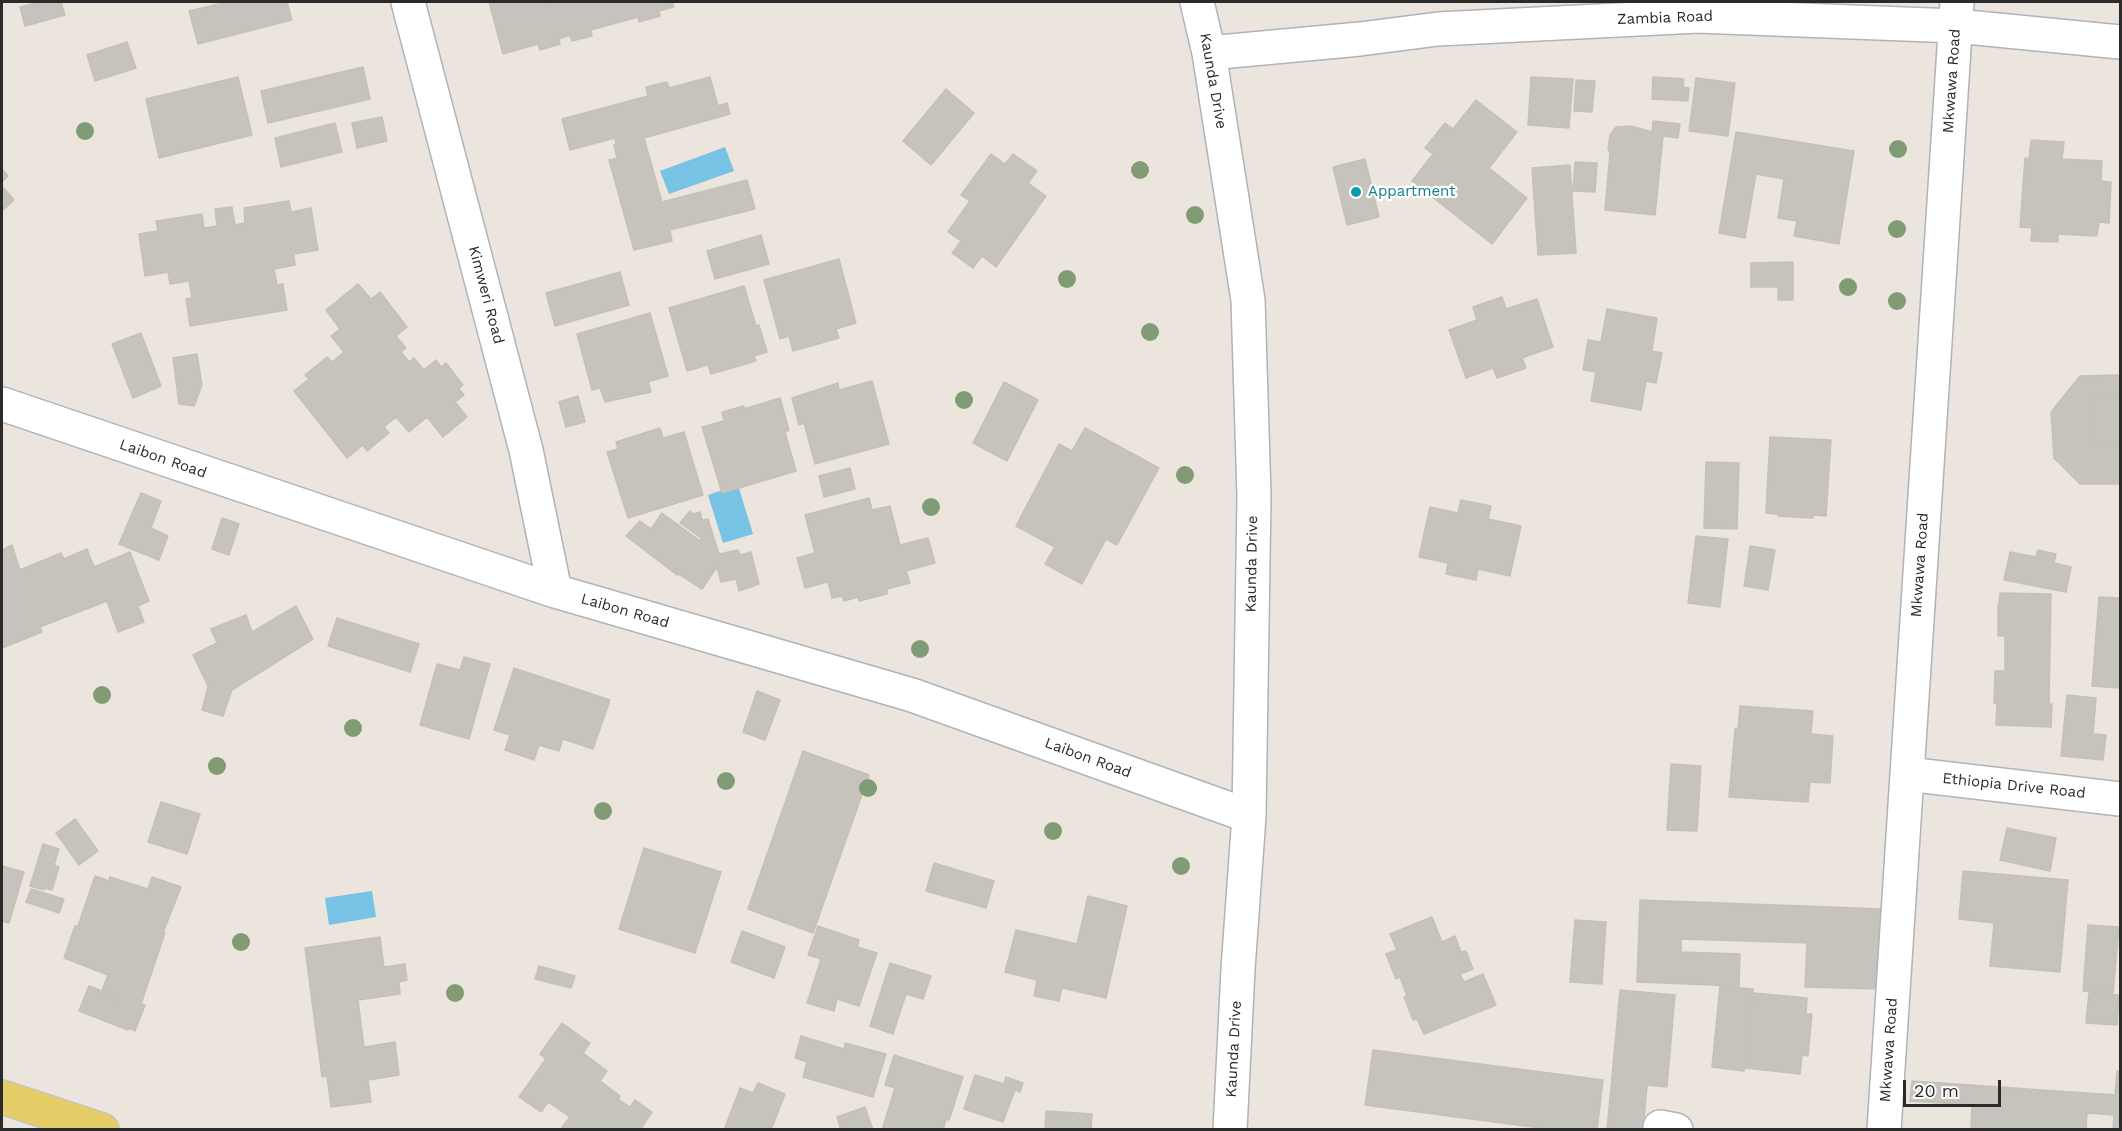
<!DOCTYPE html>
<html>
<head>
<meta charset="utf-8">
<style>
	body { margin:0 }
	#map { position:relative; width:2122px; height:1131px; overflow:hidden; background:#ebe5dd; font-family:"Work Sans",sans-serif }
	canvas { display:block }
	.frame { position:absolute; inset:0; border:3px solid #2a2a2a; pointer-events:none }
	.scale { position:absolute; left:1903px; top:1080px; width:98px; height:27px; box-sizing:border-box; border:3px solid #2a2a2a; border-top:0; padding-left:8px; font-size:18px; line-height:21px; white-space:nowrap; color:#2a2a2a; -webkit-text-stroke:4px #fff; paint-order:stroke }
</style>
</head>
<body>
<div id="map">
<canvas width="2122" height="1131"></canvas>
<div class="frame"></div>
<div class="scale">20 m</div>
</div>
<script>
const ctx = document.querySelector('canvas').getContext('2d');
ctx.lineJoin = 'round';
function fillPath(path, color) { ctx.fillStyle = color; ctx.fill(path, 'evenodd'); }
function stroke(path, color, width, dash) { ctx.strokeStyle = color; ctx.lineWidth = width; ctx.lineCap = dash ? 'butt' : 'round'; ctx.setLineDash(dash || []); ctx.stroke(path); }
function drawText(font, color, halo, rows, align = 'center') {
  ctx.font = font + ' "Work Sans",sans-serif'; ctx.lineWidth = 4.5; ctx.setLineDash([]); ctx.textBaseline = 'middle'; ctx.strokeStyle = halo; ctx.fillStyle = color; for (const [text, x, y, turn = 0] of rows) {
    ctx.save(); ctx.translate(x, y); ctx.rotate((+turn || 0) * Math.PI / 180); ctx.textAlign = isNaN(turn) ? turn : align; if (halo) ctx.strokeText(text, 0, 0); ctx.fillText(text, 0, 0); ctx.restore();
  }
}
fillPath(new Path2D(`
	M725,147L734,171L669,194L660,171Z
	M738,485L753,534L723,543L708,495Z
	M372,891L376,917L329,925L325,898Z`), '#77c2e5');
const building = new Path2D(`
	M41,2H61L65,15L25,26L20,7Z
	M227,2H287L292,20L198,44L189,11Z
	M489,2H548L549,3L555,2H672L674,7L659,11L660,16L639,22L638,17L591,30L592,36L572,41L570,35L559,39L560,44L540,50L538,44L503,54Z
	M127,42L136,68L95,81L87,55Z
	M363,67L370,99L268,123L261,91Z
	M238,77L252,135L159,158L146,99Z
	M710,77L718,106L727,103L730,114L644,138L662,202L747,180L755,209L670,230L672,241L634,250L609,160L617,158L614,145H616L615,138L570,150L562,119L648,96L646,87L667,82L669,88Z
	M1531,77L1573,79L1569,128L1528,125Z
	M1653,77L1684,79L1683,87L1689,88L1688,101L1652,99Z
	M1696,78L1735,83L1728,136L1689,131Z
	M1576,80L1595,81L1592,112L1574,111Z
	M946,89L974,113L931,165L903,141Z
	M1476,100L1517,132L1489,168L1527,198L1492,244L1412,181L1433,154L1425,148L1445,123L1453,129Z
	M382,117L387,141L357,148L352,123Z
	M1653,121L1680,124L1678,138L1663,136L1655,215L1605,210L1610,153L1608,148L1610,135L1616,127L1631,126L1652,132Z
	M335,123L342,152L281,167L275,138Z
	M1736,132L1854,151L1839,244L1794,236L1797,221L1778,218L1784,179L1756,174L1745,238L1719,233Z
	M2031,140L2064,142L2062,159L2102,161L2101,181L2111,182L2109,223L2099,222L2097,236L2058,234V242L2031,241L2032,228L2020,227L2025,158L2029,159Z
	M991,154L1005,164L1013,154L1037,171L1028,183L1046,196L996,267L982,256L973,268L952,253L961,241L948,232L970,201L961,195Z
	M1365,159L1379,217L1347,225L1333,167Z
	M1575,162L1597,163L1595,192L1573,191Z
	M1570,165L1576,253L1538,255L1532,168Z
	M2,169L8,176L2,182Z
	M2,186L14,200L2,211Z
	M289,201L291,212L311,208L318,250L294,254L295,265L274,269L277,285L283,284L287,310L190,326L186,299L192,298L189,281L170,284L168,272L145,276L139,234L158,231L156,221L202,214L204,228L217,226L215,209L232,207L235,225L245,223L244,208Z
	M761,235L769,264L715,279L707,251Z
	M839,259L856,323L836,329L839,338L793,351L789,336L780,339L764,280Z
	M1793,262V300H1778V287H1751V263Z
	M620,272L629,305L555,326L546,293Z
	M358,284L371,299L380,292L407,327L396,336L406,348L401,352L409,362L414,358L424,370L436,360L441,367L446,363L463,385L459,389L464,395L455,402L467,417L443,437L427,417L409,432L396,417L384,427L389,433L367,451L363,445L347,458L294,391L309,379L305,375L327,357L332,362L344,352L331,336L340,329L326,310Z
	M744,286L756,326L759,325L767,352L754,356L756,361L711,374L708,365L687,371L669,308Z
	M1502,297L1506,309L1537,299L1553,347L1522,358L1526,368L1497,378L1493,368L1466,378L1449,330L1477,320L1473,307Z
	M1607,309L1657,318L1652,351L1662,353L1656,383L1646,381L1641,410L1591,401L1596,372L1583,370L1588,340L1601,342Z
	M650,313L668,376L648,382L651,392L605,402L600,388L592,390L577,334Z
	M141,333L161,386L133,398L112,344Z
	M197,354L202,385L194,406L179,404L173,358Z
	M2120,375V395L2096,396L2089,404V432L2093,441L2120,443V484H2080L2054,458L2051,412L2080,376Z
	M872,381L889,444L815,464L804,423L799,425L792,398L838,383L839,390Z
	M1004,382L1038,400L1007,461L973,443Z
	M2120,395V443L2093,441L2089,432V404L2096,396Z
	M578,396L585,422L566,427L559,402Z
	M780,398L789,430L785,432L796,471L722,493L702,427L724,421L722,412L744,406V409Z
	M660,428L663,438L684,432L703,495L628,518L607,452L618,449L616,442Z
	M1085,428L1159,468L1117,545L1106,539L1082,584L1045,564L1055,547L1016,526L1059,444L1072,451Z
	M1770,437L1831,440L1826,516L1813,515V518L1778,516V514L1766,513Z
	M1706,462L1739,463L1737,529L1704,528Z
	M850,468L855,489L824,497L819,476Z
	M141,493L161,501L151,528L168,536L159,560L119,544Z
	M869,498L872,510L890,506L900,545L928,538L935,563L906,571L910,583L887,589V594L859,601L858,597L844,601L842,596L832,598L828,582L805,588L797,558L815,553L805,515Z
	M1461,500L1491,506L1488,519L1521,526L1510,576L1478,569L1476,580L1446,574L1448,563L1419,557L1430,507L1458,513Z
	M690,511L692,514L700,512L702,520L708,519L719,554L738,550L740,555L751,552L759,584L739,591L736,579L721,582L717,567L702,589L679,574L677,575L626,536L640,521L651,529L662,513L700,541L701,538L680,523Z
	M222,518L239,524L229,555L212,549Z
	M1696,536L1728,539L1720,607L1688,603Z
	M12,545L20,570L61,553L64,559L87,549L94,567L130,552L149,601L138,606L144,622L118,632L107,601L40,627L42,632L2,648V550Z
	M1750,546L1775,550L1768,590L1744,586Z
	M2038,550L2056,554L2054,563L2071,567L2066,592L2004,580L2010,552L2036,557Z
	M2000,593L2051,594L2049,704H2052L2051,727L1996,725L1997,703H1994L1995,671H2005V636H1998V604H1999Z
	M2099,597L2120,598V688L2092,686Z
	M296,606L313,639L232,690L223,716L202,710L208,686L193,655L217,643L211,629L246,615L252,632Z
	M337,618L419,644L410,672L328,646Z
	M464,657L490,664L469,739L420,725L437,664L460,670Z
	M514,668L610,700L593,749L563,739L559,751L539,745L534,760L505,750L510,735L494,730Z
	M757,691L780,700L765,740L743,732Z
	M2067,695L2096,698L2093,734L2106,735L2103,760L2061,756Z
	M1740,706L1813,711L1811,734L1833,736L1830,783L1810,782L1808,802L1729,797L1735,729H1738Z
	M803,751L869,775L813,933L748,909Z
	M1671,764L1701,766L1697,831L1667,830Z
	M161,802L200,814L187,854L148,842Z
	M75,819L98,851L79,865L56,833Z
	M2007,828L2056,838L2050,871L2000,860Z
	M43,844L59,849L54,865L59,867L52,890L45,888L44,890L30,886Z
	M644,848L721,872L695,953L619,929Z
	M934,863L994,881L986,908L926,891Z
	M2,866L24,872L9,923L2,921Z
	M1963,871L2068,880L2060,972L1990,966L1994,923L1959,919Z
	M95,876L109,881L110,877L148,889L152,877L181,887L163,933H165L140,1007L101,993L108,975L64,958L75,926H78Z
	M31,889L64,899L59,913L26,902Z
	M1088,896L1127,906L1106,998L1062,988L1059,1001L1034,996L1037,980L1005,972L1016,930L1077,944Z
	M1640,900L1883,909L1879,989L1805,987L1807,943L1681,939V952L1740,954L1739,986L1637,982Z
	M1432,917L1442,942L1455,936L1461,952L1466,951L1473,969L1460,974L1464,982L1483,974L1496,1005L1424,1034L1417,1019L1413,1020L1404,997L1407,996L1400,977L1396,979L1386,954L1397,950L1390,934Z
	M1575,920L1606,922L1602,984L1570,982Z
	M2088,925L2119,927L2113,993L2083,991Z
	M818,926L859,940L857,947L877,953L859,1006L837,999L834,1011L807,1003L821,959L808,955Z
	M742,931L785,947L774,978L731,962Z
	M380,937L384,967L405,964L407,980L399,982L400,994L358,1000L364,1047L395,1042L399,1075L368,1080L371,1102L331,1107L327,1076L322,1077L305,948Z
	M890,963L931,976L923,999L906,994L893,1034L870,1026Z
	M539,966L575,976L571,988L535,979Z
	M89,986L100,990L99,994L140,1009L141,1004L145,1005L135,1031L129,1028L128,1030L79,1011Z
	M1720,986L1753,989L1744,1071L1712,1067Z
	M1620,990L1675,995L1667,1087L1647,1085L1643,1130H1607Z
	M1753,993L1807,998L1806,1014H1812L1808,1056L1802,1055L1800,1074L1745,1068Z
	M2089,993L2119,995L2117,1025L2086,1023Z
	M562,1023L590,1043L583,1053L607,1071L600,1081L620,1096L618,1099L630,1107L635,1100L652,1112L640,1130H565L562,1127L570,1117L548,1102L541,1112L519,1097L546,1059L540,1054Z
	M801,1036L844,1049L845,1043L886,1054L873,1097L803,1077L807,1062L795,1058Z
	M1373,1050L1603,1080L1597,1130H1555L1365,1105Z
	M894,1055L963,1077L949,1120L946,1119L943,1130H882L895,1088L885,1085Z
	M2117,1071L2120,1072V1130H2113L2114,1115L2087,1113L2086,1130H1971L1972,1105L1910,1101L1912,1081L2115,1095Z
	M975,1075L1004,1084L1006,1077L1023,1083L1020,1092L1015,1090L1003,1122L964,1109Z
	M758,1083L785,1094L771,1130H724L740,1088L753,1093Z
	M865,1107L873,1130H841L837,1117Z
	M1046,1111L1092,1114L1091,1130H1045Z`);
fillPath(building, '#c6c2bc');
stroke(building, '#c6c1b6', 1.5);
const minor = new Path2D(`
	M408,2L526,450L555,591
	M1197,2L1209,53L1248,300L1254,496L1249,816L1238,969L1230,1130
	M1209,53L1360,39L1438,29L1698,16L1956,26L2120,42
	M2,404L555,591L912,695L1249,816
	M1907,774L2120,799
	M1660,1127L1676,1130
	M1884,1130L1957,2`);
const major = new Path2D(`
	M2,1097L102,1130`);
stroke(minor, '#b0b2bc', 36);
stroke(major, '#c3c3c3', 36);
stroke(minor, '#fff', 33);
stroke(major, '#e5ce67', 33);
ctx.fillStyle = '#819c74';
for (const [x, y] of [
	[85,131],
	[1898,149],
	[1140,170],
	[1195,215],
	[1897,229],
	[1067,279],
	[1848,287],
	[1897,301],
	[1150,332],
	[964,400],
	[1185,475],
	[931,507],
	[920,649],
	[102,695],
	[353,728],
	[217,766],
	[726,781],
	[868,788],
	[603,811],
	[1053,831],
	[1181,866],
	[241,942],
	[455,993]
]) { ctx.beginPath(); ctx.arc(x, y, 9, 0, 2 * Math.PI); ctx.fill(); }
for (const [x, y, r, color] of [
	[1356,192,6,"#0f9aa8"]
]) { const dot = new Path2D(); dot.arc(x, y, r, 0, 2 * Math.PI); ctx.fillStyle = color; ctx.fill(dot); stroke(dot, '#fff', 2); }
drawText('15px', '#2a2a2a', '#fff', [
	["Zambia Road",1665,18,-2],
	["Kaunda Drive",1213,81,80],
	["Mkwawa Road",1952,81,-86],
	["Kimweri Road",486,295,75],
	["Laibon Road",163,459,19],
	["Kaunda Drive",1252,564,-89],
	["Mkwawa Road",1920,565,-86],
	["Laibon Road",625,611,16],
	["Laibon Road",1088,758,20],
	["Ethiopia Drive Road",2014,786,6],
	["Kaunda Drive",1234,1049,-87],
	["Mkwawa Road",1889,1050,-86]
]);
drawText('15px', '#0d838f', '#fff', [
	["Appartment",1368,192]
], 'left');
</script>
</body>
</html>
